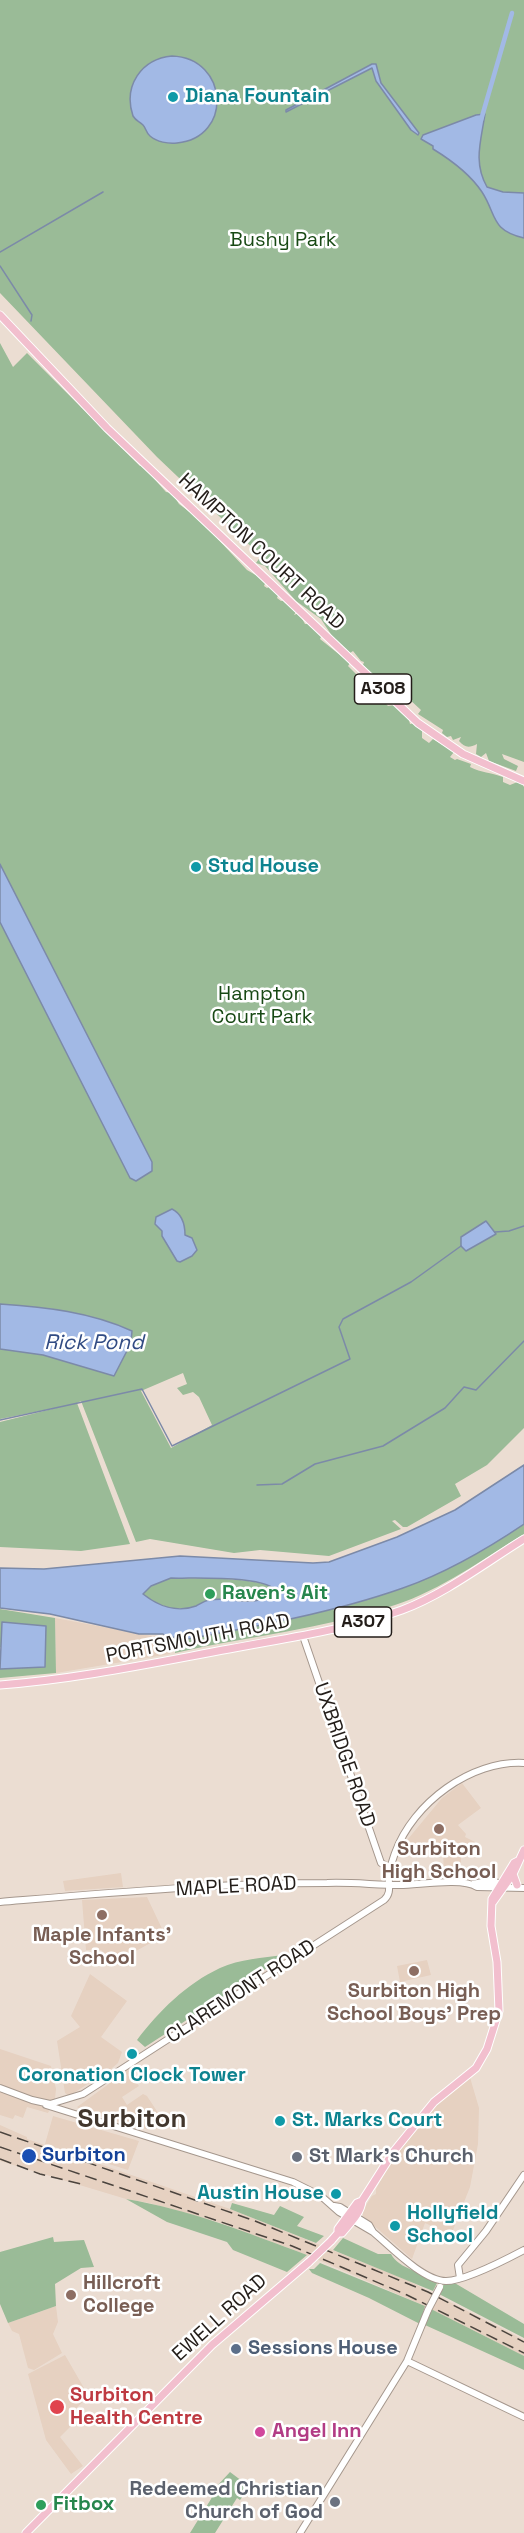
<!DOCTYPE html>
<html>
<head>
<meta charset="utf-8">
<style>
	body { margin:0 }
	canvas { display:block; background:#ebddd2 }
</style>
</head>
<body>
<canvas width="524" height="2533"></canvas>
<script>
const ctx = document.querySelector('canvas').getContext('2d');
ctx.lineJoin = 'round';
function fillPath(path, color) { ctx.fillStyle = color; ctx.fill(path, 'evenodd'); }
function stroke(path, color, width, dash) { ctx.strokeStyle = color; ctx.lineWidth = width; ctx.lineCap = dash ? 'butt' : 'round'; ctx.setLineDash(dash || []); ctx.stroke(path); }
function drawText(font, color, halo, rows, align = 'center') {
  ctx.font = font + ' "Space Grotesk",sans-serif'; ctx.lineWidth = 5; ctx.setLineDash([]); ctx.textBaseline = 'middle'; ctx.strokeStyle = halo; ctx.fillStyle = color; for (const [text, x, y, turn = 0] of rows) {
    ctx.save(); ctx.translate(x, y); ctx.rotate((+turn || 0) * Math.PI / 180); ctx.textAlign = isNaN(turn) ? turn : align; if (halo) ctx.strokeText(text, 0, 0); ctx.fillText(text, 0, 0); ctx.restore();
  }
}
fillPath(new Path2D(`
	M55,1618L168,1639L170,1654L56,1673Z
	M462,1783L481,1808L458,1825L466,1834L465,1837L475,1842L476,1848L461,1849V1875H444L443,1850L403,1851L408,1839L442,1798Z
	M121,1873L123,1887L65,1891L63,1881Z
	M147,1897L165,1935L116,1962L101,1950H86L82,1900Z
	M427,1960L431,1975L400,1982L397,1966Z
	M90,1974L127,2001L101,2037L122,2052L118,2063L111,2069L69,2096L65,2093L57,2041L80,2027L71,2016Z
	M0,2049L51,2066L56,2089L55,2099L48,2113L27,2107L23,2118L15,2115L13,2119L0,2115Z
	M128,2070L139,2086L122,2097L127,2105L143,2094L147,2096L164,2122L149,2130L83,2112L77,2107Z
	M469,2074L479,2108L478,2144L470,2187L451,2235L425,2223L412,2259L363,2216V2210L372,2196L376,2194V2189L397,2151L433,2105Z
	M53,2116L139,2141L128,2170L45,2144Z
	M0,2125L27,2137V2139L230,2209L407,2280L524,2340V2356L425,2306L307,2255L218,2222L149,2203L126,2199L0,2161Z
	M56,2306L58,2322L53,2334L62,2353L34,2370L28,2368L19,2334L12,2331L8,2323Z
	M65,2355L84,2388L82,2391L87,2398L69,2415L71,2426L60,2437L83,2466L71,2474L46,2440L28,2374Z`), '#e6d1c1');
fillPath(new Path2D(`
	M0,0H524V762L502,754L504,759L518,766L516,771L489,761L486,753L481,757L476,754L477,744C469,748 465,748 459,741L461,737L453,740L451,736L447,737L442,733L443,730L418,714L421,710L408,698L400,699L363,665L364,662L361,661L353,651L350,653L332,636L321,619L296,601L265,566L256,563L261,556L157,457L0,293Z
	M0,343L13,367L27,353L140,466L142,465L166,492L172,493L179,504L199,519L247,570L266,581L264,586L267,588L271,586L279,593L277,598L281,601L286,600L297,610L294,615L299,613L305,624H311L322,635L320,639L350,663L348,666L388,706L395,705L409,720L410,724L415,723L422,730V738L429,743L433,739L454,752L450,757L455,760L457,759L471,764L470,767C482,773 490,772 503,777V782L510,785L520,781L524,787V1428L487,1465L455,1484L461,1496L407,1527H403L395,1520L392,1521L401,1529L329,1556L260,1550L234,1553L150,1539L136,1542L81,1401L77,1403L130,1544L81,1551L0,1547V1422L60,1407L0,1419ZM183,1373L187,1384L177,1388L183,1395L193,1392L199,1397L212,1425L171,1448L141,1391Z
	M524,1524V1534C483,1559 441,1590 395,1605C324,1629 248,1636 175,1653L174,1637L181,1635L182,1639L286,1620L404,1588L458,1563Z
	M171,1578C192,1579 269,1575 278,1593C246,1608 237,1596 209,1600C204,1601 200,1604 196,1606C177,1613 158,1606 143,1594L151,1586Z
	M0,1609L55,1618L56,1673L0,1678V1669L45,1667L0,1647Z
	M283,1955L284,1957L145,2047L137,2040C159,2011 186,1984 220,1968C240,1959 263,1958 283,1955Z
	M126,2199C188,2209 248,2233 307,2255L287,2272L233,2250L227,2242L167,2222Z
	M232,2203L274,2215L280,2206L304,2217L297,2226L324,2236L316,2243L230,2209Z
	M53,2237L54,2242L84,2240L94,2267L81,2268L55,2284L56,2306L8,2323L0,2304V2252Z
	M343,2238L378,2254H391C399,2270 424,2271 437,2283L433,2291L333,2250Z
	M320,2263L425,2306L420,2324L369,2298L312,2273L309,2269H314Z
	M453,2282L524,2324V2338L439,2294L444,2284Z
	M431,2309L524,2356V2370L425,2325Z
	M230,2472L250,2487L240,2500L237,2498L215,2533H190L211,2499L216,2487Z`), '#9abb97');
const water = new Path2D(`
	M172,56C229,58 233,138 177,143C168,144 157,142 150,136C146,133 146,128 143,125C139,121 136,121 133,116C123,86 141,59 172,56Z
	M372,64H376L381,83L419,133L418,135L411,130L376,81L372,68L286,112V110Z
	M485,114C481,141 473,162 487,187L503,192L524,193V238C490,230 497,215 482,192C470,174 451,160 433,149V146L421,139L423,135L476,115Z
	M0,864L152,1162V1171L136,1181L130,1178L0,922Z
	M172,1209C182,1214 185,1224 185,1235L192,1238L197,1250L192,1256L180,1262L177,1261L162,1236V1231L155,1224L156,1217Z
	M486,1221L496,1234L466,1251L461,1246V1237Z
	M0,1304C45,1307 91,1312 132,1331L131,1343L114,1376L43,1355L0,1349Z
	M524,1465V1524C487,1549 445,1573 403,1588C332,1613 254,1627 182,1640L181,1636L169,1638L163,1634H139L50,1614L0,1608V1568L44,1569L180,1556L313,1563L329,1562L397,1537L455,1510ZM171,1578C192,1579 268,1574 278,1593C246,1609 237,1596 209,1600C204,1601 200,1604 196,1606C177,1613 158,1606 143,1594L151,1586Z
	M2,1622L46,1626L45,1667L0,1669Z`);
fillPath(water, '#a2b9e5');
stroke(water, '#7c8aa8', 1.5);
stroke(new Path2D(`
	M0,252L103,192
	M0,266L32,315L31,321
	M495,1232L509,1231L524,1226
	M0,1420L142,1389L172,1446L350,1359L339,1327L343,1319L411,1282L461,1246
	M257,1485L282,1484L315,1464L383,1446L445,1408L464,1387L476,1390L524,1341`), '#7c8aa8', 1.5);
stroke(new Path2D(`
	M481,120L512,13`), '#a2b9e5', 4.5);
const secondary = new Path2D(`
	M303,1636L381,1863L391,1868
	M473,1884L487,1881L505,1884
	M0,1902C108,1893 219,1883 327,1883C352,1882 376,1885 400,1885C419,1885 462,1877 477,1887L524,1888
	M0,2088L32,2100L50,2104L83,2094L384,1900C392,1893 388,1885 389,1875C390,1867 393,1859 395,1853C413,1803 471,1760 524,1763
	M46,2105L293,2182L321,2196L339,2212L373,2232
	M334,2206L340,2207L369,2225L373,2232C390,2246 423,2281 446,2281C464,2281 507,2259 524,2250
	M460,2278L458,2265L486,2231L524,2175
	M407,2361L524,2417
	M300,2533L407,2361L428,2310`);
const primary = new Path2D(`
	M0,315L107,428L418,723L463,754L524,781
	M0,1685C78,1679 153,1663 229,1649C287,1638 346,1630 402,1610C445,1594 485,1563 524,1539
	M513,1874L517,1885
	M493,1902L513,1874L524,1850
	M338,2233V2229L357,2203L362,2201
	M331,2241L338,2233H342C350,2223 361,2213 362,2201L394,2151L434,2102L476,2068L487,2049L499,2011L497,1962L491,1926L492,1899L514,1863L518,1861
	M26,2533L212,2345L309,2262`);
stroke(secondary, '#a5978d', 8);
stroke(primary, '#fff', 9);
stroke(secondary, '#fff', 6);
stroke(primary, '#f2bfce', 7);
stroke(new Path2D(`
	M0,2132L255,2221L428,2292L524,2342
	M0,2147L292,2246L407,2295L524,2353
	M0,2159L40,2174L85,2185`), '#4b443e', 1.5, [12, 6]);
const secondaryBridge = new Path2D(`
	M428,2310L440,2287`);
const primaryBridge = new Path2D(`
	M309,2262L331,2241`);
stroke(secondaryBridge, '#a5978d', 8, []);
stroke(primaryBridge, '#fff', 9, []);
stroke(secondaryBridge, '#fff', 6);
stroke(primaryBridge, '#f2bfce', 7);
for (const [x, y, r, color] of [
	[173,97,6,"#0f9aa8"],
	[196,867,6,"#0f9aa8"],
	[210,1594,6,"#2e9e5b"],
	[439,1829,6,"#8d6e63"],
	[102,1915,6,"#8d6e63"],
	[414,1971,6,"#8d6e63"],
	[132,2054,6,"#0f9aa8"],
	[280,2121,6,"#0f9aa8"],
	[29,2156,8,"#1a4fb4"],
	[297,2157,6,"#6b7280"],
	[336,2194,6,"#0f9aa8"],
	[395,2226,6,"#0f9aa8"],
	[71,2295,6,"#8d6e63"],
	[236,2349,6,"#5c6f8a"],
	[57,2407,8,"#e0444e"],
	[260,2432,6,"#d1479c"],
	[335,2502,6,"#6b7280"],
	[41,2505,6,"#2e9e5b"]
]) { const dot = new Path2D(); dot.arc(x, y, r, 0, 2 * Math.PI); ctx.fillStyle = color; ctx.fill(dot); stroke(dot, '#fff', 2); }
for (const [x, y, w] of [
	[383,689,57],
	[363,1622,57]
]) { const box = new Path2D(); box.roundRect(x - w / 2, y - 15, w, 30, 4.5); ctx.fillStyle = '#fff'; ctx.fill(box); stroke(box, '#231d19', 1.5); }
drawText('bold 18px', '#231d19', null, [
	["A308",383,689],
	["A307",363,1622]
]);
drawText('bold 20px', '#0d838f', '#fff', [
	["Diana Fountain",185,97],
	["Stud House",208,867],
	["Coronation Clock Tower",132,2076,"center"],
	["St. Marks Court",292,2121],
	["Austin House",324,2194,"right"],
	["Hollyfield",407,2214],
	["School",407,2237]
], 'left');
drawText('20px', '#184914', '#fff', [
	["Bushy Park",283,241],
	["Hampton",262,995],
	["Court Park",262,1018]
]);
drawText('20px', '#231d19', '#fff', [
	["HAMPTON COURT ROAD",261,552,43],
	["PORTSMOUTH ROAD",198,1639,-11],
	["UXBRIDGE ROAD",344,1755,71],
	["MAPLE ROAD",236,1887,-3],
	["CLAREMONT ROAD",241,1992,-33],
	["EWELL ROAD",220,2318,-42]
]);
drawText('bold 20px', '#27864d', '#fff', [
	["Raven's Ait",222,1594],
	["Fitbox",53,2505]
], 'left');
drawText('bold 20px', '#785e54', '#fff', [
	["Surbiton",439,1850],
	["High School",439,1873],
	["Maple Infants'",102,1936],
	["School",102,1959],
	["Surbiton High",414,1992],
	["School Boys' Prep",414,2015],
	["Hillcroft",83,2284,"left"],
	["College",83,2307,"left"]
]);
drawText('bold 20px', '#164399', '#fff', [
	["Surbiton",42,2156]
], 'left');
drawText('bold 20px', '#5b616d', '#fff', [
	["St Mark's Church",309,2157],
	["Redeemed Christian",323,2490,"right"],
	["Church of God",323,2513,"right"]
], 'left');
drawText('bold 20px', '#4e5e75', '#fff', [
	["Sessions House",248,2349]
], 'left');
drawText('bold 20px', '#be3a42', '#fff', [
	["Surbiton",70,2396],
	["Health Centre",70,2419]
], 'left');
drawText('bold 20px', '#b23c85', '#fff', [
	["Angel Inn",272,2432]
], 'left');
drawText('italic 21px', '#314b83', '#fff', [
	["Rick Pond",94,1343]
]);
drawText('bold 26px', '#41362d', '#fff', [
	["Surbiton",132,2120]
]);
</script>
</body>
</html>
